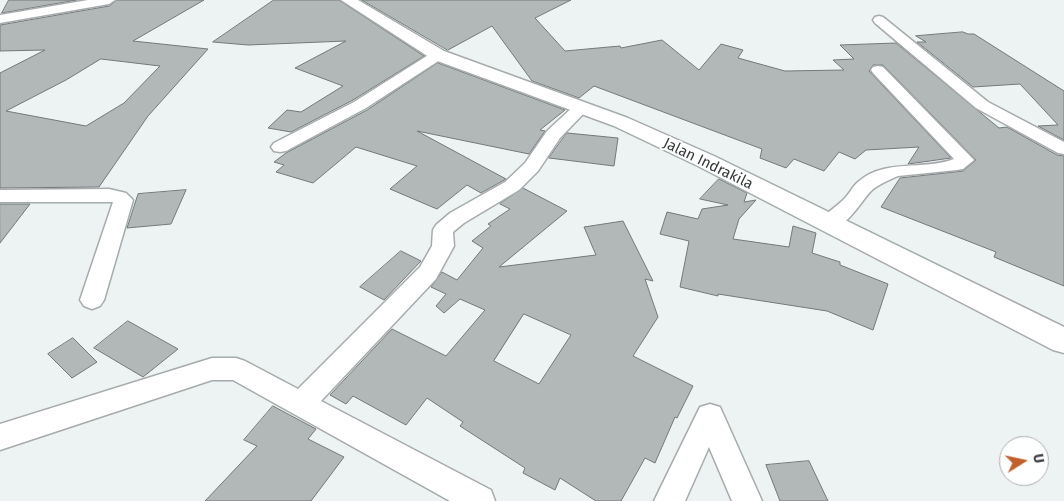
<!DOCTYPE html>
<html>
<head>
<meta charset="utf-8">
<style>
	body { margin:0 }
	#map { position:relative; width:1064px; height:501px; overflow:hidden; background:#edf2f3; font-family:"Fira Sans",sans-serif }
	canvas { display:block }
	.north { position:absolute; left:999px; top:436px; width:50px; height:50px; box-sizing:border-box; background:#feffff; border:1px solid #aeafb0; border-radius:50%; rotate:80deg; font-size:14px; font-weight:700; line-height:20px; text-align:center; color:#363839 }
	.north::after { content:''; display:block; margin:auto; width:18px; height:22px; background:#c35f2b; clip-path:polygon(50% 0,100% 100%,50% 72%,0 100%) }
</style>
</head>
<body>
<div id="map">
<canvas width="1064" height="501"></canvas>
<div class="north">U</div>
</div>
<script>
const ctx = document.querySelector('canvas').getContext('2d');
ctx.lineJoin = 'round';
function fillPath(path, color) { ctx.fillStyle = color; ctx.fill(path, 'evenodd'); }
function stroke(path, color, width, dash) { ctx.strokeStyle = color; ctx.lineWidth = width; ctx.lineCap = dash ? 'butt' : 'round'; ctx.setLineDash(dash || []); ctx.stroke(path); }
function drawText(font, color, halo, rows, align = 'center') {
  ctx.font = font + ' "Fira Sans",sans-serif'; ctx.lineWidth = 4; ctx.setLineDash([]); ctx.textBaseline = 'middle'; ctx.strokeStyle = halo; ctx.fillStyle = color; for (const [text, x, y, turn = 0] of rows) {
    ctx.save(); ctx.translate(x, y); ctx.rotate((+turn || 0) * Math.PI / 180); ctx.textAlign = isNaN(turn) ? turn : align; if (halo) ctx.strokeText(text, 0, 0); ctx.fillText(text, 0, 0); ctx.restore();
  }
}
const building = new Path2D(`
	M9,0H77L2,13Z
	M117,0H204L133,41L208,49L148,116L99,187L0,188V73L45,50L0,51V25L109,6ZM101,59L160,66L124,103L86,126L6,111L66,80Z
	M274,0H339L424,56L353,100L291,132L268,128L287,110L301,112L343,86L295,68L346,41L248,45L213,42Z
	M362,0H571L535,18L565,51L620,46L621,48L662,40L699,70L721,44L743,50L738,58L785,71L844,70L833,60L854,59L840,45L896,43L999,128L1007,127L1057,155L1064,156V286L994,257L996,252L881,207L900,178L963,171L976,160L883,65H873L869,71L951,158L908,164L919,147L866,150L855,159L839,152L824,171L794,159L786,168L760,158L762,149L594,86L579,98L532,81L492,26L448,50Z
	M963,32L968,34H974L1064,91V140L1038,126L1058,125L1020,84L973,87L917,42H926L916,36Z
	M438,63L565,110L540,130L545,131L529,154L417,131L506,179L481,193L467,185L437,209L390,189L417,166L356,147L313,183L276,172L284,165L274,162L286,153L367,110Z
	M567,133L618,138L614,166L549,158Z
	M719,179L747,193L744,202L756,200L739,219L733,239L789,247L793,226L816,233L812,253L840,262V265L888,284L873,330L827,311L718,294V296L680,287L689,241L660,234L667,212L698,219L702,209L728,205L700,199Z
	M523,188L567,211L499,267L596,255L584,227L623,221L653,281L645,279L658,317L633,356L693,386L677,418L675,417L655,463L645,458L621,501H596L560,478L555,490L523,473L525,468L460,426L463,422L427,398L406,425L353,396L346,404L330,395L392,329L446,356L485,310L460,299L444,313L436,306L446,294L431,287L442,272L457,280L483,248L472,241L491,226L488,224L510,209L500,204ZM524,314L571,335L539,384L494,361Z
	M186,190L171,224L127,228L138,194Z
	M0,204H30L0,243Z
	M401,251L421,261L384,300L360,287Z
	M128,321L178,349L143,377L94,348Z
	M73,338L97,362L72,378L48,354Z
	M273,406L316,429L308,439L344,457L311,501H205L257,446L244,440Z
	M809,461L828,501H780L766,465Z`);
fillPath(building, '#b2b7b8');
stroke(building, '#737879', 1);
const minor = new Path2D(`
	M88,0H115L109,4L0,23V15Z
	M879,16L883,17L988,102L1064,142V154L1058,153L976,108L875,23L873,20L875,17Z
	M438,51L445,55L443,58L366,108L286,151L280,152L274,151L271,147L274,143L354,102L433,52Z
	M878,66L883,67L974,160L963,169L957,170L898,176C889,180 877,185 871,191C858,205 843,235 821,229L818,224C824,214 835,208 843,200C849,195 852,187 858,182C885,158 923,171 954,159L873,73L871,70L873,67Z
	M581,103L587,105L589,108L560,138L538,171L519,190L464,223L453,232L454,246L436,279L321,401L491,490L495,501H450L233,380H212L0,450V424L212,358H236L245,361L298,389L420,267L432,246L433,230L436,225L450,213L505,182L525,163L547,131L575,105Z
	M109,189L126,193L133,200L104,300L100,306L92,309L84,306L80,300L113,202H0V190Z
	M710,404L720,407L762,501H732L709,447L685,501H654L700,407Z`);
const tertiary = new Path2D(`
	M341,0H358L444,51L628,118L714,156L1064,327V353L1053,350L698,166L614,126L432,59Z`);
stroke(minor, '#a6abac', 3);
stroke(tertiary, '#a6abac', 3);
fillPath(minor, '#fff');
fillPath(tertiary, '#fff');
drawText('15px', '#363839', '#feffff', [
	["Jalan Indrakila",708,164,26]
]);
</script>
</body>
</html>
